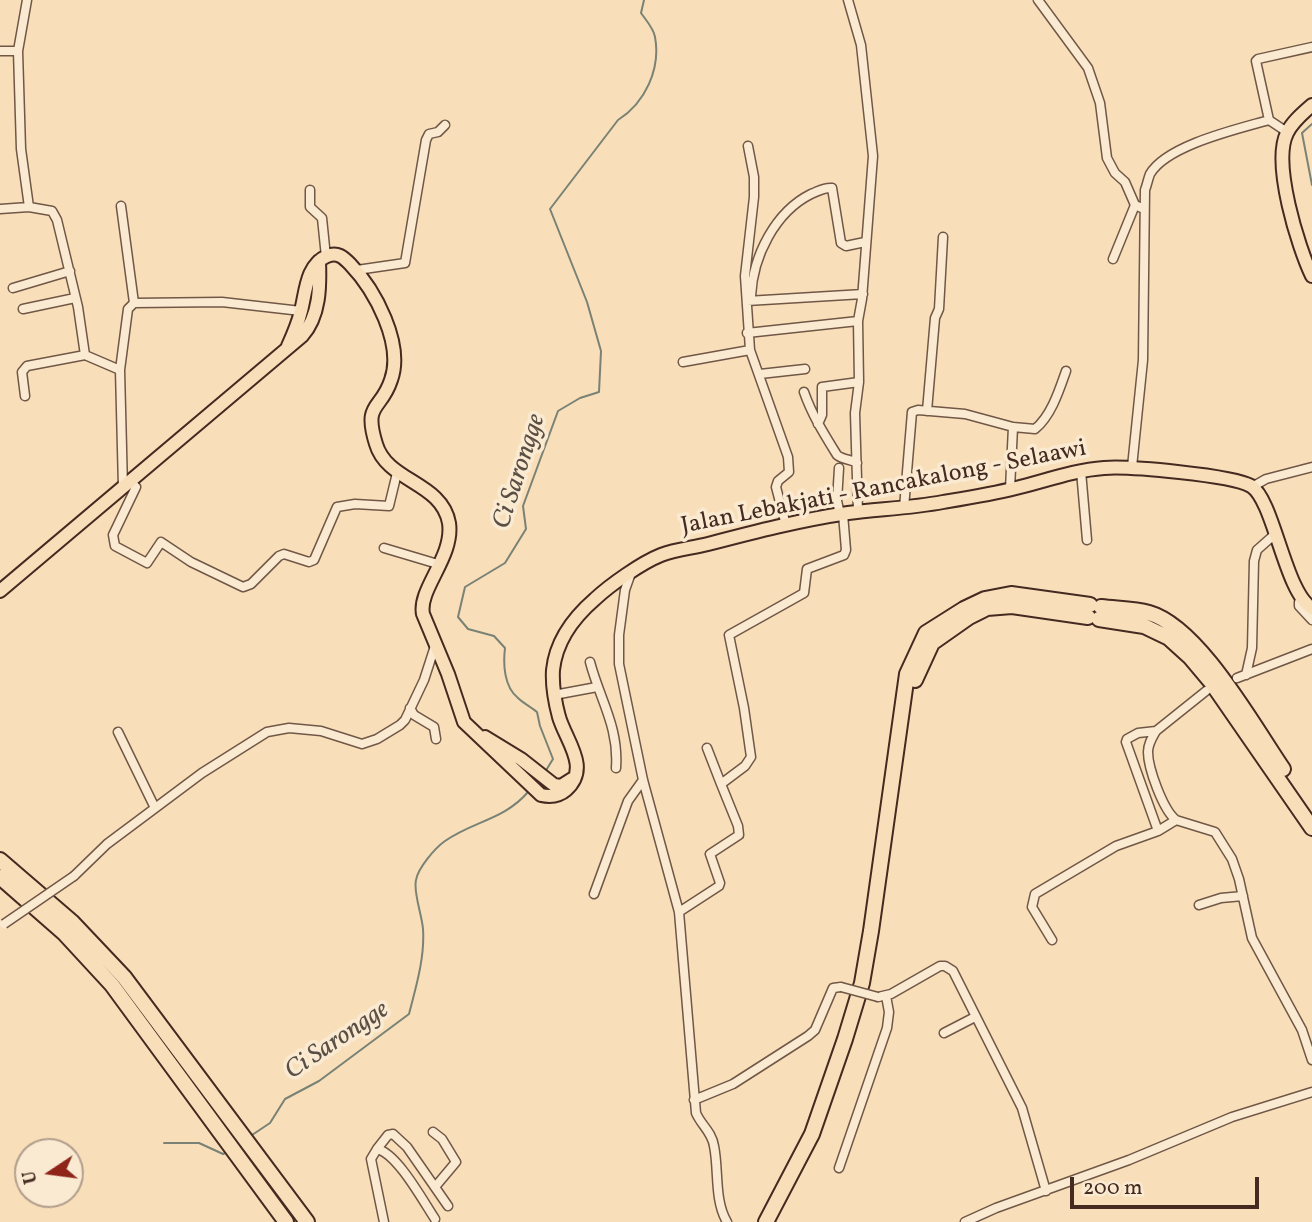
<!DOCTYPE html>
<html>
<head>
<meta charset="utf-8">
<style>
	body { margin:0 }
	#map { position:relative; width:1312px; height:1222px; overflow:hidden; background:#f8dfba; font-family:Vollkorn,serif }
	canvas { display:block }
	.north { position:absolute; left:14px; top:1138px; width:70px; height:70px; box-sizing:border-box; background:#faead2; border:2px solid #b19d8b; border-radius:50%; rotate:257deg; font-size:19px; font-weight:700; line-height:28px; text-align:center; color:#442a20 }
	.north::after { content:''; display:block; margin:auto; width:24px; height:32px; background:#8f2418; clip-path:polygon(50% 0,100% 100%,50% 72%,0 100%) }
	.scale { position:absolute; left:1070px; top:1177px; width:189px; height:32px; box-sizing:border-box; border:4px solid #442a20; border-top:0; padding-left:9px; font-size:21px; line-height:24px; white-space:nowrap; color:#442a20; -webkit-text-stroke:5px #faead2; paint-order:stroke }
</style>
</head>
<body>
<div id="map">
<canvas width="1312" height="1222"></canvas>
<div class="north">U</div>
<div class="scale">200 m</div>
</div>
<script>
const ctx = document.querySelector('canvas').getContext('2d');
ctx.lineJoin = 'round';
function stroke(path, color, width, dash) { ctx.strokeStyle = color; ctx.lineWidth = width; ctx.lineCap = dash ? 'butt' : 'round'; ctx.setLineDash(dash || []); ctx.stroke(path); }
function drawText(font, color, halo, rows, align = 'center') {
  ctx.font = font + ' Vollkorn,serif'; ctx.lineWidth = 7; ctx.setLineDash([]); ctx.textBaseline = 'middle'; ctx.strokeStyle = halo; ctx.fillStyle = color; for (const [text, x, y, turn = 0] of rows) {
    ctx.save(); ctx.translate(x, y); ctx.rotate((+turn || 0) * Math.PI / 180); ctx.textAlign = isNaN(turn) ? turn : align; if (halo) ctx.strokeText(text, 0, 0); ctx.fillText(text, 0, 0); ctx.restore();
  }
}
stroke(new Path2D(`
	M1312,124L1302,133L1312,185
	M545,772L553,759L540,726L537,712C531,707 523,703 518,698C504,687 503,664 505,648L494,636L468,629L458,617L465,587L505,563L526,529L523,506L558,411L580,398L599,392L601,351L587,302L550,209L618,120C645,103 661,69 655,37C654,29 646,20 641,13L644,0
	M252,1135L270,1123L285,1099L319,1081L409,1014C416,987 425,957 423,929C422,915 413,892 416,880C418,868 435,848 445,841C473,821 504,820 528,792
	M164,1143H199L223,1154L227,1152`), '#798275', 2);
const minor = new Path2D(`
	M27,0L18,51L21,149L29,207L52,211L57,220L78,307L85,355L120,370L123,488
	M848,0L861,45L873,156L862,299L858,321L859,382L855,413L858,512
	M1038,0L1088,68L1100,103L1107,158L1115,173L1125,182L1135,205L1144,209
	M0,51H18
	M1269,120L1256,61L1258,59L1312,47
	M748,146L754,177V197L745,276L750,350L788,457L789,472L778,481L776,487L786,525
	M310,190V207L322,218L326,257
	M121,206L134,303
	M0,209L29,207
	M1113,259L1135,205
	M357,270L405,263L426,140L429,134L438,132L445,125
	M13,288L70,271
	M751,296C753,256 775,212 811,194C819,191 824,187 832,188L841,243L846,246L865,242
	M747,301L863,294
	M23,309L75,298
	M747,333L858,321
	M683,362L750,350
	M120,370L128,309L134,303L222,302L301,311
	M760,374L805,369
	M804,392C812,415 824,434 837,455C843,460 851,459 857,463
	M25,396L22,372L27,366L85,355
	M927,411L935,318L939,309L943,237
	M818,424L822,415V387L859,382
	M1132,467L1143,360L1145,190C1147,185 1148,179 1150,174C1167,145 1238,129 1269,120L1287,132
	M839,468L837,501L840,514
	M1081,471L1087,540
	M131,482L136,487L113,535L115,546L147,563L161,542L191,562L243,587L251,584L279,556L284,554L309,562L314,560L337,507L355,504L389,506L397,473
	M1252,487L1266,479L1312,467
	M1010,489L1013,427
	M904,508L912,412L918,410L965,414L1013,427L1035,429C1051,416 1059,391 1066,371
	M384,548L441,565
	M631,573L625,590L619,635V664L643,780L679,912L696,1113C701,1125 712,1132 714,1146C719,1170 714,1200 727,1222
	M1303,599L1299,602V606L1312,620
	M590,662C600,700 619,727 616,768
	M1246,675L1252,648L1254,561L1257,550L1274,535
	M1237,678L1312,649
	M1206,691L1156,731L1138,733L1127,739L1126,742L1158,831L1176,820L1215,832L1232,859L1239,879L1252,938L1302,1030L1312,1060
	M554,695L597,687
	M410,708L414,715L434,727L436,739
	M1156,731C1152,738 1148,744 1148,752C1148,768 1163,810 1176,820
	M118,732L155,808
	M707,748L721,784
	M74,876L107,844L202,773L267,732L289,728L321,731L362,744L377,739L400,725L405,720L424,680L435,646
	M594,894L628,801L643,780
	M1199,905L1221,898L1243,896
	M679,912L719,886L720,883L710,854L739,835L738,826L721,784L745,766L751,757L744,708L729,635L804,593L807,569L844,555L846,550L843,514
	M1052,940L1032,907L1035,894L1116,846L1158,831
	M878,997L891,994L940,966H945L953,971L1022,1108L1046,1191
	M944,1033L975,1017
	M694,1100L733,1084L808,1036L815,1030L833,988L841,987
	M433,1132L442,1139L456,1162L435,1187
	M377,1149L388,1135L393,1134L407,1147L448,1206
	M839,1168L887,1028L889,1012L886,996
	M384,1222L371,1159L377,1149C397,1153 423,1201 435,1219
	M965,1222L996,1208L1129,1160L1232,1117L1312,1092`);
const primary = new Path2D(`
	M288,346C293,335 298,324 301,311C306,292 306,265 327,256C338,252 343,257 350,264C375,290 404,344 391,380C381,411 363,402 376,444C387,482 442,482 449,523C454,557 418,589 423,614L448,674L464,722L541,795C550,797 559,796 566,790C591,768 566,741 559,717C555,702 552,686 553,670C556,641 573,618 595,599C610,585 641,563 661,555C676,549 692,548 708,544C754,532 800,520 848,513C879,509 911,508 943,502C967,498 992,494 1016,488C1045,481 1074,470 1104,468C1128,466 1232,475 1251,486C1274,500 1285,593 1312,608
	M0,591L302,336C320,316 320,286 319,261
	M485,737L521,759L554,785L561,786L572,779`);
const trunk = new Path2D(`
	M1312,105C1303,113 1292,122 1287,133C1272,163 1298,247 1312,276`);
const motorway = new Path2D(`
	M1101,607C1117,609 1134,609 1149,613C1199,627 1254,727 1283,769
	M1099,619L1144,626L1169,638L1190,657L1211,682L1312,828
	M915,680L932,643L969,617L987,608L1012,606L1088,617
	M0,860L72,922L124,977L307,1222
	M0,877L64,933L112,985L286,1222
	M766,1222L812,1134L845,1039L862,983L871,931L907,674L926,633L964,609L985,599L1011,594L1090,605`);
stroke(minor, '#715746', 11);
stroke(primary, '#442a20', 16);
stroke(trunk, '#442a20', 16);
stroke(motorway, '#442a20', 18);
stroke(minor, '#faead2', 8);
stroke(primary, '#f8dfba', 12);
stroke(trunk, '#f8dfba', 12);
stroke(motorway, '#f8dfba', 14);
const minorBridge = new Path2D(`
	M4,924L74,876
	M841,987L878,997`);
stroke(minorBridge, '#715746', 11, []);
stroke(minorBridge, '#faead2', 8);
drawText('24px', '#442a20', '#faead2', [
	["Jalan Lebakjati - Rancakalong - Selaawi",884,489,-11]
]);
drawText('italic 26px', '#5a4f44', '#faead2', [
	["Ci Sarongge",521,472,-72],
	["Ci Sarongge",338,1042,-34]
]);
</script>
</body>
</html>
